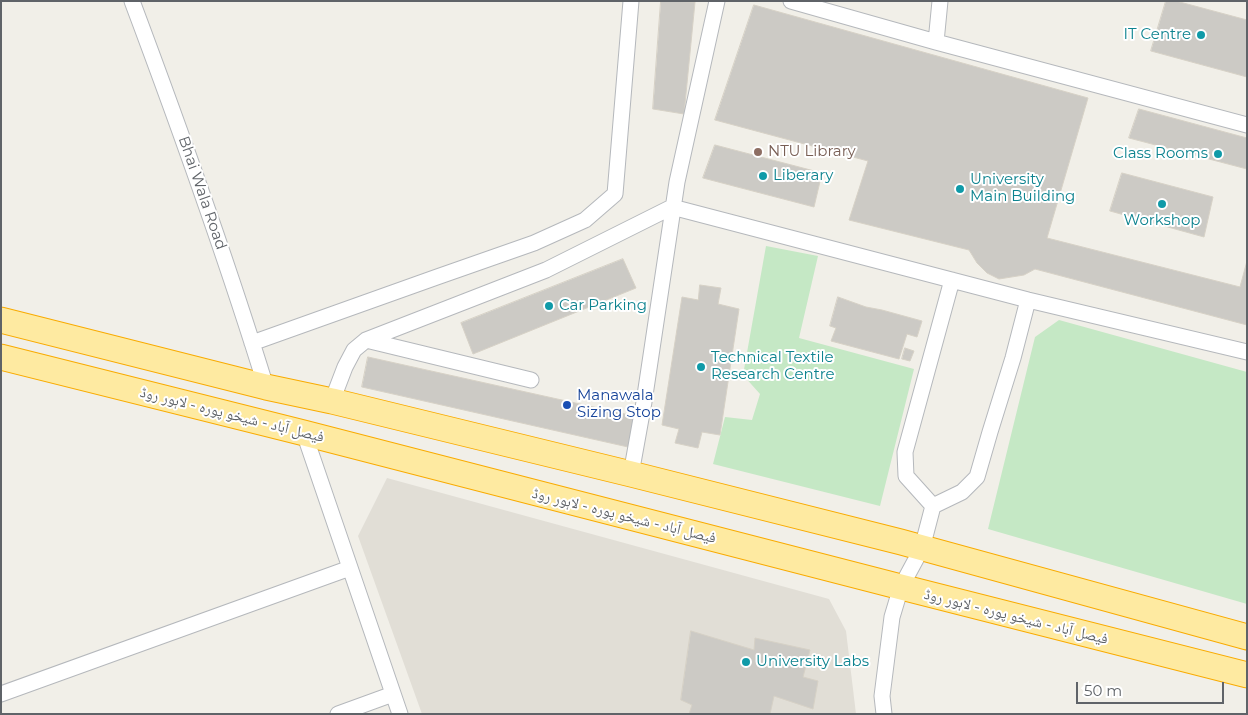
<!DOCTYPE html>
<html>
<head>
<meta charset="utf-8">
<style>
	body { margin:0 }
	#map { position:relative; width:1248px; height:715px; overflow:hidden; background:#f1efe8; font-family:Montserrat,sans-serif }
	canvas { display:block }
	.frame { position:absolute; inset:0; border:2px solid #5f6368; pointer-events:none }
	.scale { position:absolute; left:1076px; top:682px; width:148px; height:22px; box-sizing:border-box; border:2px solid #5f6368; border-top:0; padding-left:6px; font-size:15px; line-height:18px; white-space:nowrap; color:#5f6368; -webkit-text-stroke:4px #fff; paint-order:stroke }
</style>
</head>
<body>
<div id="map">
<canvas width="1248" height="715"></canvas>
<div class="frame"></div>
<div class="scale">50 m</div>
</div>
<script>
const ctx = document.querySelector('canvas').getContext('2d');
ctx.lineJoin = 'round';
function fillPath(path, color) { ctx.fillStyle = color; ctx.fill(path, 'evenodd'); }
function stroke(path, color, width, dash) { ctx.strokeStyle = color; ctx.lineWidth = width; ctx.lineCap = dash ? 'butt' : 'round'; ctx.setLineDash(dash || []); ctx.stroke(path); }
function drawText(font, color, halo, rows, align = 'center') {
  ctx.font = font + ' Montserrat,"Noto Naskh Arabic",sans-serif'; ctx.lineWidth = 4; ctx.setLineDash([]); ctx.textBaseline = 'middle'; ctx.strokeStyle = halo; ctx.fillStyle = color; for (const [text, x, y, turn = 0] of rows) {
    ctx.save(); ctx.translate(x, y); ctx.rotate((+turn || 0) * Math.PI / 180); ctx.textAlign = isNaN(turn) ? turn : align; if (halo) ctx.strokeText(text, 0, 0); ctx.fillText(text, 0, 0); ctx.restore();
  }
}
fillPath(new Path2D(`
	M387,478L829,599L846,631L856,714H422L358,536Z`), '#e1ded6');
fillPath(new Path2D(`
	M766,246L818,256L799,338L914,369L880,506L713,464L725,417L752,420L760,394L743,375Z
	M1059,320L1247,372V604L988,529L1035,337Z`), '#c5e8c5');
const building = new Path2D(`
	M661,1L695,2L684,114L653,109Z
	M1166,1H1176L1247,20V77L1151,51Z
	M754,5L1088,98L1047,238L1240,287L1247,261V325L1035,269L1024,275L999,279L987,273L977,263L969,250L849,220L868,161L715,120Z
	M1139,109L1247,138V169L1129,138Z
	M715,145L822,173L814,207L703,178Z
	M1122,173L1213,197L1204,237L1110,211Z
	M623,259L636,288L473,354L461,323Z
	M700,285L721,288L718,304L739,309L720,435L702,432L698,448L675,443L679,429L662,425L682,297L698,300Z
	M838,297L866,307L882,310L922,321L917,337L907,334L899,359L831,341L836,328L830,326Z
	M905,348L914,351L910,361L902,359Z
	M368,357L634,416L628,447L362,387Z
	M691,631L754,650L755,638L810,650L803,677L818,681L813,709L774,696L770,714H689L692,705L681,700Z`);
fillPath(building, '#cccac5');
stroke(building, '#d6d1c6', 1);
const minor = new Path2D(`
	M132,1C180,129 226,257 266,387
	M791,1L936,42L1247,125
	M936,42L940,1
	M366,340L531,380
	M252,343L437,277L534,243L585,220L615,194L631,1
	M332,401L345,367L354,350L366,340L546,270L672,207L1028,300L1247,352
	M304,433L400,714
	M631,474L644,402L677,182L717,1
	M933,506L906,476L905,452L952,280
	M1,694L350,568
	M338,714L393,694
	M884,714L882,696L892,617L901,587L922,548L933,506L962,492L977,477L990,432L1013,358L1028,300`);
const trunk = new Path2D(`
	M1,320L266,387L332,401L631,474L901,542L1247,637
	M1,357L304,433L901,587L1247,675`);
stroke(minor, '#b5b8bc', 17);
stroke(trunk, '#f9ab00', 27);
stroke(minor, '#fff', 15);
stroke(trunk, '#feeaa1', 25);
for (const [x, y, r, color] of [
	[1201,35,5,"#0f9aa8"],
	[758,152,5,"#8d6e63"],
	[1218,154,5,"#0f9aa8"],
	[763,176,5,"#0f9aa8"],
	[960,189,5,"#0f9aa8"],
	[1162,204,5,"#0f9aa8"],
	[549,306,5,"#0f9aa8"],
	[701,367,5,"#0f9aa8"],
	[567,405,5,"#1a4fb4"],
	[746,662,5,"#0f9aa8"]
]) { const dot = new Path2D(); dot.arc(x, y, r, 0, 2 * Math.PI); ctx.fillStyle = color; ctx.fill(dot); stroke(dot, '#fff', 2); }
drawText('15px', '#0d838f', '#fff', [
	["IT Centre",1191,35,"right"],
	["Class Rooms",1208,154,"right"],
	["Liberary",773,176],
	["University",970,180],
	["Main Building",970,197],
	["Workshop",1162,221,"center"],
	["Car Parking",559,306],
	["Technical Textile",711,358],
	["Research Centre",711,375],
	["University Labs",756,662]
], 'left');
drawText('15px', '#785e54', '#fff', [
	["NTU Library",768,152]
], 'left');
drawText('15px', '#5f6368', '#fff', [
	["Bhai Wala Road",202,193,71],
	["فیصل آباد - شیخو پورہ - لاہور روڈ",232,415,14],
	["فیصل آباد - شیخو پورہ - لاہور روڈ",624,516,14],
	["فیصل آباد - شیخو پورہ - لاہور روڈ",1016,617,14]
]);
drawText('15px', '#164399', '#fff', [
	["Manawala",577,396],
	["Sizing Stop",577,413]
], 'left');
</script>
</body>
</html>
